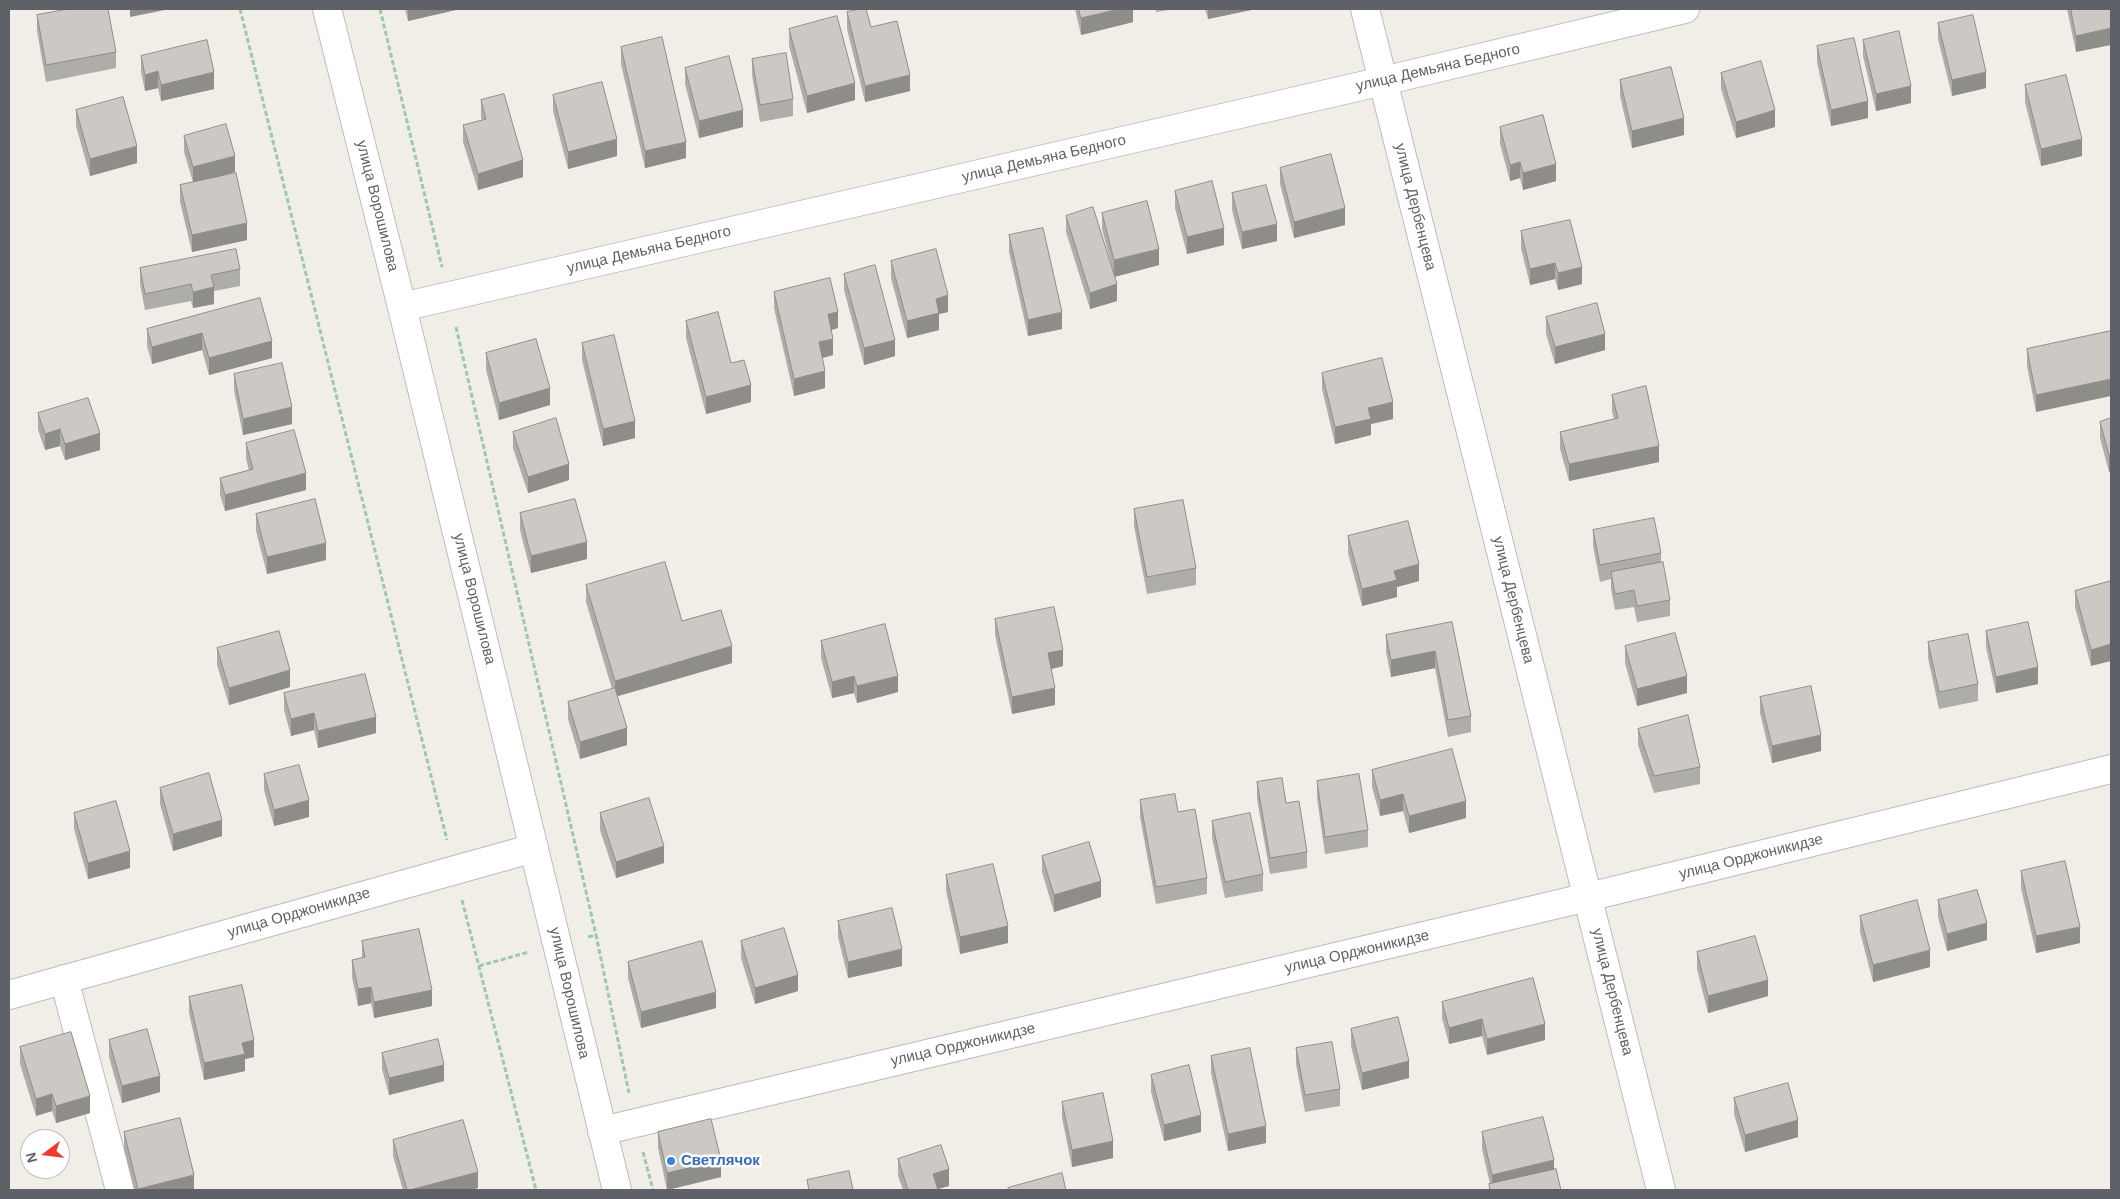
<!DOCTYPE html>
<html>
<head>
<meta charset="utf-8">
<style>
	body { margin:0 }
	#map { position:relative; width:2120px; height:1199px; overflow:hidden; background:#f1eee7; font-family:Arial,sans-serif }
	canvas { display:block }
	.frame { position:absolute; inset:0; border:10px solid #5e6268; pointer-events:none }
	.north { position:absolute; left:20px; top:1129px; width:50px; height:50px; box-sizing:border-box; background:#fff; border:1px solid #bfc0c3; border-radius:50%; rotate:255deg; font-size:14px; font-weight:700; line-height:20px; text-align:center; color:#5e6268 }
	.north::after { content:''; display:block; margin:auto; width:18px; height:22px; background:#ef3a2e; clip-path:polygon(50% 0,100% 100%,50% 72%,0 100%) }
</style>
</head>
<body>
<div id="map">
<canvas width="2120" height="1199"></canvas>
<div class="frame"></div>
<div class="north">N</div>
</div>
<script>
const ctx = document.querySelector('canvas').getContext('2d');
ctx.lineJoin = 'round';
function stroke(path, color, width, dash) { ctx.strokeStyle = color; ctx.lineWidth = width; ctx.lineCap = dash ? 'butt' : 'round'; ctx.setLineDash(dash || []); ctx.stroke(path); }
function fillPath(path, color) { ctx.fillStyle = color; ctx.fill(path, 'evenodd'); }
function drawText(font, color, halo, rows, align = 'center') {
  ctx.font = font + ' Arial,sans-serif'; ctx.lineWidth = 5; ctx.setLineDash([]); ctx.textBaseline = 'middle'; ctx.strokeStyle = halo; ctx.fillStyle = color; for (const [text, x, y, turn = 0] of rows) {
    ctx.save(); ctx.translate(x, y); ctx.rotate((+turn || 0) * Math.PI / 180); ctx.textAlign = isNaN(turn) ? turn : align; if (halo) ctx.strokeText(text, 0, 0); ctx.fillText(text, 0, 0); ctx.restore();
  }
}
const street = new Path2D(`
	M1365,9L1661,1190
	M64,979L120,1190
	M9,995L534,848
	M602,1131L1588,897L2111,769`);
const secondary = new Path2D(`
	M327,9L402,307L617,1190
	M402,307L1383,81L1685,9`);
stroke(street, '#b9bcc1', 30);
stroke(secondary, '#babdc3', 30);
stroke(new Path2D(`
	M240,9L447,840
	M380,9L442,267
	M456,327L596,935
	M462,900L536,1190
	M588,937L596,935L629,1093
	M479,966L529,952
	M643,1152L653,1190`), '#9bcaa8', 3, [5, 2.5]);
stroke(street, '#fff', 28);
stroke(secondary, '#fff', 28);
fillPath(new Path2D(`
	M405,9H460L408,21Z
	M1075,9H1133V22L1081,35Z
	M1155,9H1175L1156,12Z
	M1205,9H1256L1208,19Z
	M2067,9H2111L2076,52Z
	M847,12L871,27L910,91L865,102L847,29Z
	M37,15L116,52V68L46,82L37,31Z
	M1938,23L1986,88L1952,96L1938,39Z
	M789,29L855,100L807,113L789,46Z
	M1863,40L1911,103L1876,111L1863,56Z
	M1817,46L1868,118L1831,126L1817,62Z
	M621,47L686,158L645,168L621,64Z
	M141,56L214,89L161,101L158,88L145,91L141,72Z
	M752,59L793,99V116L760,122L752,75Z
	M685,68L743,127L699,138L685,84Z
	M1721,73L1775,127L1736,138L1721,89Z
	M1620,80L1684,135L1632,148L1620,96Z
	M2025,85L2082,156L2041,166L2025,102Z
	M553,95L617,156L568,169L553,111Z
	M481,100L523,177L478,190L463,142V125L482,120L481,117Z
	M76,110L137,163L90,176L76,126Z
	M1500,127L1556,181L1523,190L1520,178L1510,181L1500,144Z
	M184,136L235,172L220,176L247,240L192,252L180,202V185L193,182L184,152Z
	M1280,168L1345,225L1294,238L1280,184Z
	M1175,191L1224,245L1187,254L1175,208Z
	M1232,193L1277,241L1242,249L1232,210Z
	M1102,213L1159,265L1114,277L1117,301L1090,309L1066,232V216L1114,275L1102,229Z
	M1521,231L1582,284L1558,290L1555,279L1530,285L1521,248Z
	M1009,235L1062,329L1028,336L1009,252Z
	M891,261L948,312L939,314V330L907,338L891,278Z
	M140,268L240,269V286L214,291V304L193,308L191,301L145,310L140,284Z
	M844,274L895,356L864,365L844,290Z
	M774,292L838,328L831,330L833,355L822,358L825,388L794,396L774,308Z
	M260,298L272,358L209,375L202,350L152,364L147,346V329Z
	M1546,317L1605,350L1555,364L1546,334Z
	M686,321L731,363L751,402L706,414L686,338Z
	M2111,331L2036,412L2027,366V349Z
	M582,343L635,438L603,446L582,360Z
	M486,353L550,405L499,420L486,370Z
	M1322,373L1393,419L1371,424V435L1335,444L1322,389Z
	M234,374L292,424L243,435L234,390Z
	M1612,395L1659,462L1569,481L1560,449V432L1614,419L1612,411Z
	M38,413L100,450L65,460L60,446L45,450L38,430Z
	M2111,418L2109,472L2100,438V422Z
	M513,432L569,480L528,493L513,448Z
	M246,443L306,490L225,511L220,495V478L249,470L246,459Z
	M1134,509L1196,568V585L1147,594L1134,526Z
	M520,513L587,559L531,573L520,530Z
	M256,514L326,560L267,574L256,531Z
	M1593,530L1661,553V563L1670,600V616L1637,622L1634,607L1615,610L1611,589V579L1600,582L1593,546Z
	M1348,536L1419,581L1397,587V597L1362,606L1348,553Z
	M2111,581L2091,666L2075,607V591Z
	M586,585L682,621L732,663L617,696L627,745L580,759L568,719V702L612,689L586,602Z
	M995,619L1063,666L1051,669L1055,705L1012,714L995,635Z
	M1452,622L1471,716V732L1448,737L1435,668L1391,677L1386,652V635Z
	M1986,631L2038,684L1996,693L1986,647Z
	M821,641L898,692L857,703L854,693L832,698L821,658Z
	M1928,642L1978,684V701L1939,709L1928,658Z
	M1625,646L1687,693L1637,706L1625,663Z
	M217,648L290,687L229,705L217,665Z
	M284,693L376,733L318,748L314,730L291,736L284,710Z
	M1760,697L1821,751L1772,763L1760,713Z
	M1638,729L1700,767V784L1654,793L1638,745Z
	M1372,770L1466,818L1409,833L1403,811L1380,816L1372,787Z
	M264,774L309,817L274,826L264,790Z
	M1317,781L1368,830V847L1325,854L1317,798Z
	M1257,782L1286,803L1307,852V868L1270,874L1257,799Z
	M160,788L222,836L173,851L160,804Z
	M1140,800L1178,812L1207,878V894L1156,904L1140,817Z
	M74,813L130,868L88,879L74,829Z
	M600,813L664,863L616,878L600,830Z
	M1212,821L1263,874V891L1225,898L1212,838Z
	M1042,856L1101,897L1054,912L1042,872Z
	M2110,857H2111V878L2110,874Z
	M2021,871L2080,943L2036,953L2021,888Z
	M946,875L1008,943L960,954L946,891Z
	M1938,900L1987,940L1947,951L1938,917Z
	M1860,916L1930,967L1873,982L1860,932Z
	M838,921L902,966L848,978L838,937Z
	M362,941L432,1006L374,1018L371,1003L358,1006L352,977V960L362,958Z
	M741,941L798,991L755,1004L741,958Z
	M1697,952L1768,996L1708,1013L1697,969Z
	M628,962L716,1008L641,1028L628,978Z
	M189,997L254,1057L245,1059V1071L204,1080L189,1013Z
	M1442,1002L1545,1040L1487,1055L1482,1036L1449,1044L1442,1018Z
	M1351,1029L1409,1078L1362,1090L1351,1046Z
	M109,1040L160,1092L122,1103L109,1057Z
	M20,1047L90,1113L56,1123L52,1111L36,1116L20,1064Z
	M1296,1048L1340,1089V1106L1305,1112L1296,1064Z
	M382,1053L444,1081L389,1095L382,1069Z
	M1211,1056L1266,1143L1228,1151L1211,1073Z
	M1151,1075L1201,1132L1164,1141L1151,1092Z
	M1734,1098L1798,1137L1745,1152L1734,1114Z
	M1062,1102L1113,1158L1072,1167L1062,1118Z
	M124,1132L194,1190H134L124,1149Z
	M658,1132L721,1177L667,1190L658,1148Z
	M1482,1132L1554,1170L1561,1190H1489V1184H1490L1482,1149Z
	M393,1140L478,1188L471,1190H403L393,1156Z
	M898,1159L949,1186L938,1189V1190H903L898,1176Z`), '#afada9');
fillPath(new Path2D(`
	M130,9H170L130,17Z
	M408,9H460L408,21Z
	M1120,9H1133V22L1081,35V18Z
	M1208,9H1256L1208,19Z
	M2111,28V45L2076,52V36Z
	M158,71V88L145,91V75Z
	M214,72V89L161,101V85Z
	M1986,72V88L1952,96V80Z
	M910,75V91L865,102V86Z
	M855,83V100L807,113V96Z
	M1911,86V103L1876,111V94Z
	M1868,101V118L1831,126V110Z
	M743,110V127L699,138V121Z
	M1775,110V127L1736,138V122Z
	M1684,118V135L1632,148V131Z
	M617,139V156L568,169V152Z
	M2082,139V156L2041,166V149Z
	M686,142V158L645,168V151Z
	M137,146V163L90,176V159Z
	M235,156V172L193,184V167Z
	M523,160V177L478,190V174Z
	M1520,162V178L1510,181V165Z
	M1556,164V181L1523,190V173Z
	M1345,208V225L1294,238V222Z
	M247,223V240L192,252V235Z
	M1277,224V241L1242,249V232Z
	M1224,228V245L1187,254V237Z
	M1159,249V265L1114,277V260Z
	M1555,263V279L1530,285V269Z
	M1582,267V284L1558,290V273Z
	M1117,284V301L1090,309V293Z
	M214,287V304L193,308V292Z
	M948,295V312L939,314V330L907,338V321L936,299Z
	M838,312V328L828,331V314Z
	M1062,312V329L1028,336V320Z
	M202,333V350L152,364V347Z
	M1605,334V350L1555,364V347Z
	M833,339V355L819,359V342Z
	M895,340V356L864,365V348Z
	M272,341V358L209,375V358Z
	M825,371V388L794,396V379Z
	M2111,379V396L2036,412V395Z
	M751,385V402L706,414V397Z
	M550,388V405L499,420V403Z
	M1393,402V419L1371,424V435L1335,444V427L1368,408Z
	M292,407V424L243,435V419Z
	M635,421V438L603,446V429Z
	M60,429V446L45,450V434Z
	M100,433V450L65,460V444Z
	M1659,446V462L1569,481V464Z
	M2111,454V471L2109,472V455Z
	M569,464V480L528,493V477Z
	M306,473V490L225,511V495Z
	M587,542V559L531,573V556Z
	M326,543V560L267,574V557Z
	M1419,564V581L1397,587V597L1362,606V589L1394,571Z
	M2111,644V661L2091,666V650Z
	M732,646V663L615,697V681Z
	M1063,650V666L1048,670V653Z
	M1435,651V668L1391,677V660Z
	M2038,667V684L1996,693V677Z
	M290,670V687L229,705V688Z
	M854,676V693L832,698V682Z
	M898,676V692L857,703V686Z
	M1687,676V693L1637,706V689Z
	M1055,688V705L1012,714V697Z
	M314,713V730L291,736V719Z
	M376,717V733L318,748V731Z
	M627,728V745L580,759V742Z
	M1821,735V751L1772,763V746Z
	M1403,794V811L1380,816V800Z
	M309,800V817L274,826V810Z
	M1466,801V818L1409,833V816Z
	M222,820V836L173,851V834Z
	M664,846V863L616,878V862Z
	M130,851V868L88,879V863Z
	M1101,881V897L1054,912V895Z
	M1987,923V940L1947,951V934Z
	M1008,926V943L960,954V937Z
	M2080,927V943L2036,953V936Z
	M902,949V966L848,978V962Z
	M1930,950V967L1873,982V965Z
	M798,975V991L755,1004V988Z
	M1768,980V996L1708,1013V996Z
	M371,987V1003L358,1006V989Z
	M432,990V1006L374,1018V1002Z
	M716,992V1008L641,1028V1012Z
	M1482,1019V1036L1449,1044V1028Z
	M1545,1024V1040L1487,1055V1039Z
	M254,1040V1057L245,1059V1071L204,1080V1063L242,1043Z
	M1409,1061V1078L1362,1090V1073Z
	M444,1065V1081L389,1095V1078Z
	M160,1076V1092L122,1103V1086Z
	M52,1094V1111L36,1116V1099Z
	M90,1096V1113L56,1123V1106Z
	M1201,1115V1132L1164,1141V1125Z
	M1798,1120V1137L1745,1152V1135Z
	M1266,1126V1143L1228,1151V1134Z
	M1113,1141V1158L1072,1167V1150Z
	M721,1160V1177L667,1190V1173Z
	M1554,1160V1177L1492,1190V1175Z
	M949,1169V1186L934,1190L933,1174Z
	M478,1172V1188L471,1190H410Z
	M194,1175V1190H138V1189Z`), '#8f8d89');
const building = new Path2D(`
	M68,9H108L116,52L46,65L37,15Z
	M861,9H866L871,27L897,21L910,75L865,86L847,12Z
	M1079,9H1120L1081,18Z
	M2071,9H2111V28L2076,36Z
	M1973,15L1986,72L1952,80L1938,23Z
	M837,16L855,83L807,96L789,29Z
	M1899,31L1911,86L1876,94L1863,40Z
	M662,37L686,142L645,151L621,47Z
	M1854,38L1868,101L1831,110L1817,46Z
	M207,40L214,72L161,85L158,71L145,75L141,56Z
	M786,53L793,99L760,105L752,59Z
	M729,56L743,110L699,121L685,68Z
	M1761,61L1775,110L1736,122L1721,73Z
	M1671,67L1684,118L1632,131L1620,80Z
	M2066,75L2082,139L2041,149L2025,85Z
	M602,82L617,139L568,152L553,95Z
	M504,94L523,160L478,174L463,125L486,119L481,100Z
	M123,97L137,146L90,159L76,110Z
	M1543,115L1556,164L1523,173L1520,162L1510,165L1500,127Z
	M226,124L235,156L193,167L184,136Z
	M1331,154L1345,208L1294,222L1280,168Z
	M236,173L247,223L192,235L180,185Z
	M1212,181L1224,228L1187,237L1175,191Z
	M1266,185L1277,224L1242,232L1232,193Z
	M1147,201L1159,249L1114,260L1102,213Z
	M1093,207L1117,284L1090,293L1066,216Z
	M1570,220L1582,267L1558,273L1555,263L1530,269L1521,231Z
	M1043,228L1062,312L1028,320L1009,235Z
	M236,249L240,269L211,275L214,287L193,292L191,284L145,294L140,268Z
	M936,249L948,295L936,299L939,313L907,321L891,261Z
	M875,265L895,340L864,348L844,274Z
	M830,278L838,312L828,314L833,339L819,342L825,371L794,379L774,292Z
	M260,298L272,341L209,358L202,333L152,347L147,329Z
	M1597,303L1605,334L1555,347L1546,317Z
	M718,312L731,363L744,360L751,385L706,397L686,321Z
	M2111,331V379L2036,395L2027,349Z
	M614,335L635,421L603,429L582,343Z
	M536,339L550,388L499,403L486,353Z
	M1382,358L1393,402L1368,408L1371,419L1335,427L1322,373Z
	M282,363L292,407L243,419L234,374Z
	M1646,386L1659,446L1569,464L1560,432L1618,418L1612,395Z
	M88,398L100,433L65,444L60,429L45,434L38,413Z
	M556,418L569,464L528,477L513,432Z
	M2111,418V454L2109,455L2100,422Z
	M294,430L306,473L225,495L220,478L253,469L246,443Z
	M315,499L326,543L267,557L256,514Z
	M575,499L587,542L531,556L520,513Z
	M1183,500L1196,568L1147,577L1134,509Z
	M1654,518L1661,553L1600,565L1593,530Z
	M1408,521L1419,564L1394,571L1397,580L1362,589L1348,536Z
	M665,562L682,621L721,610L732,646L615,681L586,585Z
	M1663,562L1670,600L1637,606L1634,590L1615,594L1611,572Z
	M2111,581V644L2091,650L2075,591Z
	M1054,607L1063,650L1048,653L1055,688L1012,697L995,619Z
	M1452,622L1471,716L1448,720L1435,651L1391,660L1386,635Z
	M2028,622L2038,667L1996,677L1986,631Z
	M885,624L898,676L857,686L854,676L832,682L821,641Z
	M279,631L290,670L229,688L217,648Z
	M1675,633L1687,676L1637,689L1625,646Z
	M1968,634L1978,684L1939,692L1928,642Z
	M365,674L376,717L318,731L314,713L291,719L284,693Z
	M1811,686L1821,735L1772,746L1760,697Z
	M615,688L627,728L580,742L568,702Z
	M1688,715L1700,767L1654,776L1638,729Z
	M1452,749L1466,801L1409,816L1403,794L1380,800L1372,770Z
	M299,765L309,800L274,810L264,774Z
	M209,773L222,820L173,834L160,788Z
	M1359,774L1368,830L1325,837L1317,781Z
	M1282,778L1286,803L1299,801L1307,852L1270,858L1257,782Z
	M1175,794L1178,812L1195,809L1207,878L1156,887L1140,800Z
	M649,798L664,846L616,862L600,813Z
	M116,801L130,851L88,863L74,813Z
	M1250,813L1263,874L1225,882L1212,821Z
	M1089,842L1101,881L1054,895L1042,856Z
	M2065,861L2080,927L2036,936L2021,871Z
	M993,864L1008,926L960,937L946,875Z
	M1977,890L1987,923L1947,934L1938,900Z
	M1917,900L1930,950L1873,965L1860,916Z
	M892,908L902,949L848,962L838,921Z
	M784,928L798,975L755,988L741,941Z
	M419,929L432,990L374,1002L371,987L358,989L352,960L365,957L362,941Z
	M1755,936L1768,980L1708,996L1697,952Z
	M702,941L716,992L641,1012L628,962Z
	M1533,978L1545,1024L1487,1039L1482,1019L1449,1028L1442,1002Z
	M242,985L254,1040L242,1043L245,1054L204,1063L189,997Z
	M1398,1017L1409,1061L1362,1073L1351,1029Z
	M147,1029L160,1076L122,1086L109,1040Z
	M71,1032L90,1096L56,1106L52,1094L36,1099L20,1047Z
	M438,1039L444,1065L389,1078L382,1053Z
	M1332,1042L1340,1089L1305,1095L1296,1048Z
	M1250,1048L1266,1126L1228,1134L1211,1056Z
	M1189,1065L1201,1115L1164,1125L1151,1075Z
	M1788,1083L1798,1120L1745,1135L1734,1098Z
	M1103,1093L1113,1141L1072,1150L1062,1102Z
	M1543,1117L1554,1160L1492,1175L1482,1132Z
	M180,1118L194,1175L138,1189L124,1132Z
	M711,1119L721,1160L667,1173L658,1132Z
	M463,1120L478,1172L410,1190H407L393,1140Z
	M941,1145L949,1169L933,1174L938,1190H908L898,1159Z
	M1556,1169L1561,1190H1490L1489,1184Z
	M849,1171L853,1190H809L807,1180Z
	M1062,1173L1066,1190H1009L1008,1188Z`);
fillPath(building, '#ccc9c4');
stroke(building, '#8f8d89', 1);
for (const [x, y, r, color] of [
	[671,1161,5,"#3f7fe0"]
]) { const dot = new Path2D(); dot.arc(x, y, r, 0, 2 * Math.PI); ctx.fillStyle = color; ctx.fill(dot); stroke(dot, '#fff', 2); }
drawText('15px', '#5e6268', '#fff', [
	["улица Демьяна Бедного",1438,68,-13],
	["улица Демьяна Бедного",1044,159,-13],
	["улица Ворошилова",377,206,76],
	["улица Дербенцева",1415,207,76],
	["улица Демьяна Бедного",649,250,-13],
	["улица Ворошилова",474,599,76],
	["улица Дербенцева",1513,600,76],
	["улица Орджоникидзе",1751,857,-14],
	["улица Орджоникидзе",299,913,-16],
	["улица Орджоникидзе",1357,952,-13],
	["улица Дербенцева",1612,992,76],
	["улица Ворошилова",569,993,77],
	["улица Орджоникидзе",963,1045,-13]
]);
drawText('bold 15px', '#366cbe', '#fff', [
	["Светлячок",681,1161]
], 'left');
</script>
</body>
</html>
